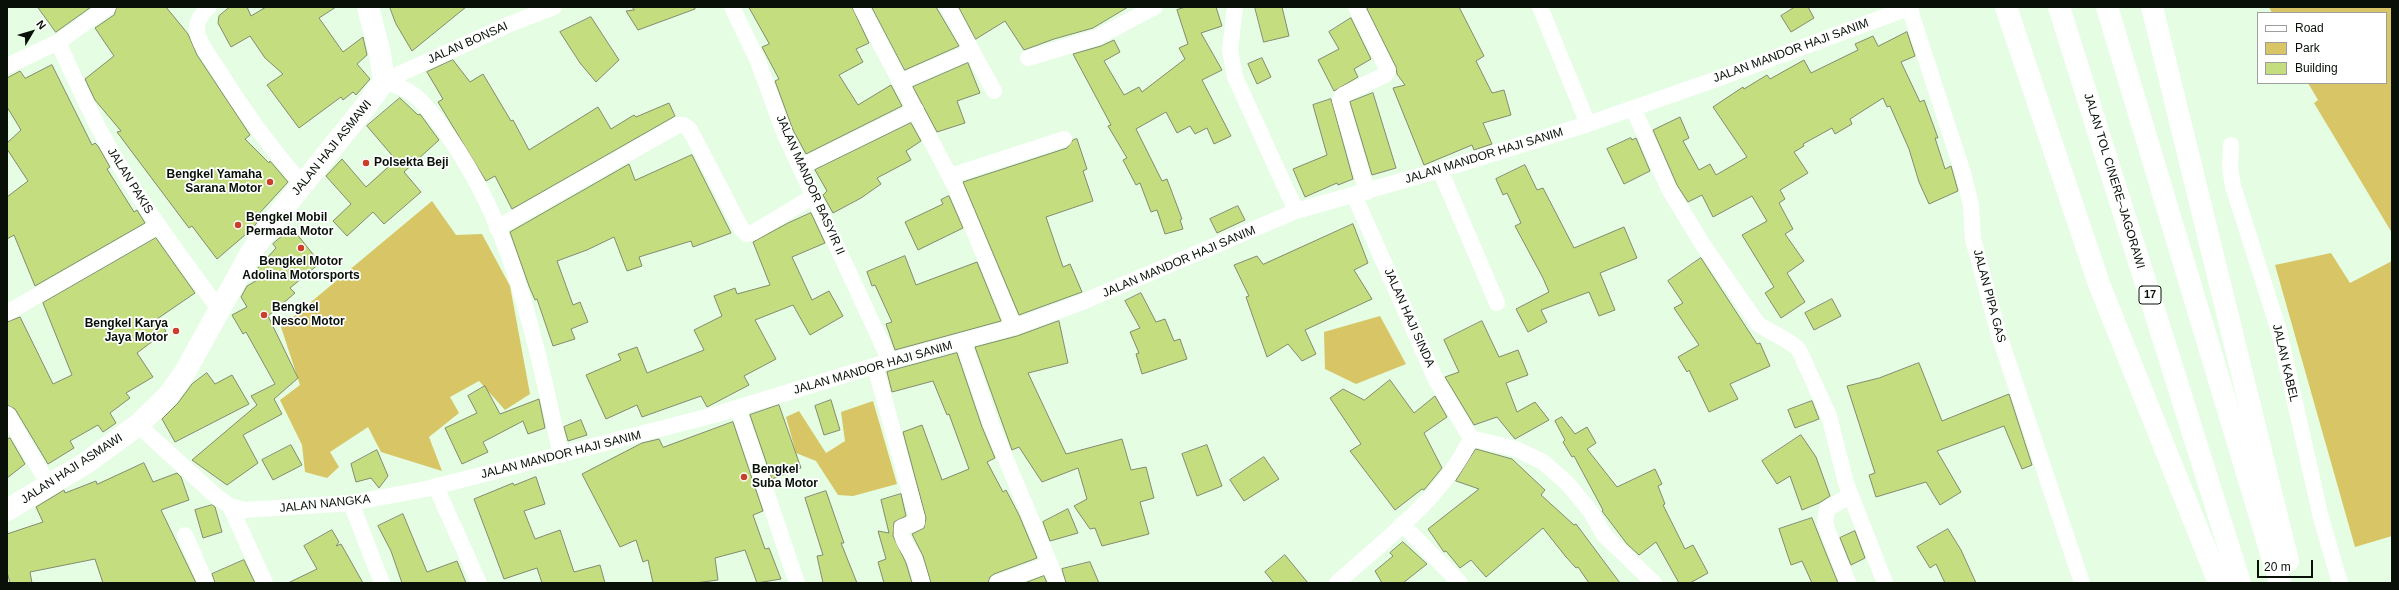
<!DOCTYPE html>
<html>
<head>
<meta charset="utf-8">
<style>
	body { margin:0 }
	#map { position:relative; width:2399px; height:590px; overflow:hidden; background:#e4fde3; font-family:Arial,sans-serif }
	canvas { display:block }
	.frame { position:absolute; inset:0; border:8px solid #081008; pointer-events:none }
	.legend { position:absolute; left:2257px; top:12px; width:130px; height:72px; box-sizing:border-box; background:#fff; border:1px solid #9c9f9c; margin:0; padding:5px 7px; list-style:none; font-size:12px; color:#081008 }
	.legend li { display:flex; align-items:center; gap:8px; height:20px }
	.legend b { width:20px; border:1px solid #9c9f9c }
	.north { position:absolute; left:12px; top:12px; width:40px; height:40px; -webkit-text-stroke:3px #fff; paint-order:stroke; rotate:52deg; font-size:11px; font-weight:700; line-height:16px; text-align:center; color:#081008 }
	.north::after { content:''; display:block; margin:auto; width:14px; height:18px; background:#081008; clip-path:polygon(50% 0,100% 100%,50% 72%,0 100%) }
	.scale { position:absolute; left:2257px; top:560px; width:56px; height:18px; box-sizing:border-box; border:2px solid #081008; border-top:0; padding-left:5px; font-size:12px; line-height:14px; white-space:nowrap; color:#081008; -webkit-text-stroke:3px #fff; paint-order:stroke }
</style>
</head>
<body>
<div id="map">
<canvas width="2399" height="590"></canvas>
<div class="frame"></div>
<ul class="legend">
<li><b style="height:5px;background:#fff"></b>Road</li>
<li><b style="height:11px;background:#d7c566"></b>Park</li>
<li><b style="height:11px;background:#c4dd7f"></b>Building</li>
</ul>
<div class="north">N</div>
<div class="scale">20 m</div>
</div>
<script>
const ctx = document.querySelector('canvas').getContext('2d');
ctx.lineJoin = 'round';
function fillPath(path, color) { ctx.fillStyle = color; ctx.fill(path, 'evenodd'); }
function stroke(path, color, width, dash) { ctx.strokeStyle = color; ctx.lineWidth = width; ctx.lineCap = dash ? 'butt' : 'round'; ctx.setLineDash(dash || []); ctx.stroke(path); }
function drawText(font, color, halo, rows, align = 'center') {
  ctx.font = font + ' Arial,sans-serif'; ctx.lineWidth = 3.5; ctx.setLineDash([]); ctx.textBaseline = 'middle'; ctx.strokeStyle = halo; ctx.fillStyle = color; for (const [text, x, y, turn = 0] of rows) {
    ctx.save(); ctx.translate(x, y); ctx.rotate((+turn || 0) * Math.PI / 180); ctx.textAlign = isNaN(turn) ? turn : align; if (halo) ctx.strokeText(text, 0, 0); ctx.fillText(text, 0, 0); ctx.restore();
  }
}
fillPath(new Path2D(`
	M2269,7H2392V233L2314,103L2318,100L2308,83H2386V13H2272Z
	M432,201L456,235L482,234L510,286L530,394L505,410L479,381L450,397L459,413L429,437L442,471L381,452L368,427L330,452L339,467L327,478L305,472L302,445L280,400L300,385L281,327Z
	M2331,253L2350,283L2392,261V536L2355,547L2275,265Z
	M1380,316L1406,364L1356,384L1325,369L1324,332Z
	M873,401L897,484L853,496L838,495L816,461L796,453L786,417L799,411L826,453L845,441L841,412Z`), '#d7c566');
const building = new Path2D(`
	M38,7H91L56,32Z
	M117,7H166L188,34L197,55L250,135L245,139L269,163L270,161L288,182L256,217L259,220L252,229L217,259L192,226L189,228L117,132L121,131L95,100L85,79L114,56L95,28L114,15Z
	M230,7H247L251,16L266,7H336L319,18L343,52L363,37L367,55L357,64L370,79L356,95L353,92L343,100L341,97L299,128L267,85L283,74L265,58L250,36L231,47L218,23L219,16Z
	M390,7H466L412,51L396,24Z
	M632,7H695V9L638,30L626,11L634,10Z
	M749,7H852L869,43L856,49L863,62L839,75L858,105L891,85L902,106L806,154L793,130L775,81L779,79L762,47L769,44Z
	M872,7H936L959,46L905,70Z
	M959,7H1128L1093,28L1054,39L1024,50L1005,21L976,39Z
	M1186,7H1216L1222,26L1201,33L1222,70L1202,80L1231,136L1214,144L1207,128L1195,134L1190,126L1177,133L1166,112L1136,129L1162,181L1167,179L1182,219L1180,220L1183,229L1165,234L1157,210L1151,212L1140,183L1136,185L1123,160L1127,158L1108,126L1111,125L1073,54L1101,46L1114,40L1120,52L1104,61L1124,95L1139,87L1142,92L1185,59L1179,48L1188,44L1177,10Z
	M1255,7H1282L1289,36L1264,42Z
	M1370,7H1459L1484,56L1476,61L1492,93L1504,90L1511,115L1483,123L1492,144L1474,150L1472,145L1424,165L1393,88L1405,85L1397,74L1396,67L1367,9Z
	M1795,7H1808L1814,18L1791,32L1781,16Z
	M591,17L619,60L596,82L580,63L560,32Z
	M1351,18L1371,59L1354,69L1358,77L1334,91L1318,60L1339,49L1329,32Z
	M1907,32L1915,56L1901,62L1920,102L1924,100L1938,138H1935L1945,169L1951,166L1958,191L1929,204L1919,182L1909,149L1890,106L1887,107L1883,98L1850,119L1852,124L1835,134L1832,128L1803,144L1804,146L1794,152L1808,173L1780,190L1785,199L1779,203L1793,229L1785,234L1804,261L1787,273L1805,302L1781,318L1765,293L1774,287L1742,235L1767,221L1752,196L1713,217L1702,195L1688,202L1677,185L1653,130L1680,117L1689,138L1683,141L1699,170L1710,164L1716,175L1747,157L1713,107L1743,87L1744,89L1767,75L1770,79L1804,60L1811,73L1858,50L1855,44L1873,36L1878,46Z
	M1262,58L1271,77L1257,84L1248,64Z
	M453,60L470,82L483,74L511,121L513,120L529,150L598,107L611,129L634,115L636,117L669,103L675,116L512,209L495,176L486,181L438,102L443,99L427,72Z
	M968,63L980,93L957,101L965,123L937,132L913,87Z
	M52,65L92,145L95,143L98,146L110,167L107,169L134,212L137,210L145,223L35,286L14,235L7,239V197L28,181L7,149V143L21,130L7,107V78L20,71L25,78Z
	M1373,93L1396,168L1372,175L1350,102Z
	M400,98L418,115L420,114L439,140L404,172L421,192L384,224L373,212L347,236L333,221L351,204L326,176L342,159L366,187L396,160L367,126Z
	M1331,99L1353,179L1338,185L1337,183L1305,197L1293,169L1327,155L1313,105Z
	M911,123L921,141L906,151L911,160L877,178L881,184L861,198L833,213L823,195L827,191L815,170Z
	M1631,138L1632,140L1636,138L1650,171L1624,184L1607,149Z
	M1077,139L1087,169L1083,171L1093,201L1046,217L1063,267L1070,264L1082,292L1019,315L963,182L1067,148L1073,140Z
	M692,155L731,233L693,247L691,241L639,257L642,266L627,271L614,237L587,250L557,261L573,305L580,302L588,322L571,329L575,339L553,346L537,299L535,300L529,286L510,232L629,164L635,180Z
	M1525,165L1537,190L1543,188L1574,248L1624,227L1637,258L1600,273L1615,310L1599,316L1589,292L1541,310L1547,322L1528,332L1516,309L1549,292L1543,278L1515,226L1521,223L1507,193L1503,195L1496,179Z
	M949,196L963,228L918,250L905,222L943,204L941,200Z
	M1238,206L1245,220L1217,233L1210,219Z
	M811,213L825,243L792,257L812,300L829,291L843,316L810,335L793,305L755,320L776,359L744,376L749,385L707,407L701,396L642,417L637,405L606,419L586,375L621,360L618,354L637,347L647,373L704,350L694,330L722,316L714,296L735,288L737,294L770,285L753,242L788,223Z
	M1353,224L1368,263L1354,270L1372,299L1305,330L1316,354L1302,361L1288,344L1267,357L1246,297L1249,296L1234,265L1257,256L1263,264Z
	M292,228L320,263L290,288L295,293L268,316L298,378L274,399L282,414L243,435L258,463L227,485L192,460L257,405L251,396L275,384L246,332L243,334L232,315L247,307L241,297L247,286L259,279L254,274L257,269L276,248L273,244Z
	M156,238L195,293L157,319L166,331L137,353L153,377L126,393L130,398L110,413L116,423L103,432L98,425L70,441L74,448L48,464L15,409L7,405V322L20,317L53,384L72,375L43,303Z
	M905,256L916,285L977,262L1001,321L895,350L886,324L892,322L875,285L872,286L867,272Z
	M1701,258L1757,344L1760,343L1770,366L1730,384L1738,399L1709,412L1689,370L1687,372L1678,357L1699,345L1674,308L1683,303L1668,281Z
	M1141,293L1156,322L1165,319L1174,341L1180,339L1187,359L1142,374L1136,354L1139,353L1130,332L1140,328L1125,301Z
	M1832,299L1841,316L1814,330L1805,313Z
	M1059,321L1068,363L1028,373L1066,454L1122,439L1131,470L1146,467L1154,498L1140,502L1149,534L1102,546L1095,528L1090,529L1074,506L1087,499L1078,468L1042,482L1019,447L1012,450L975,347L1017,336Z
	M1482,321L1499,357L1518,350L1528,375L1506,383L1517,412L1535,402L1549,420L1515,439L1497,417L1474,425L1445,377L1459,372L1444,340Z
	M957,353L982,427L995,458L987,462L1003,492L1006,490L1019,515L1037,558L994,574L990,577L988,583H931L923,556L912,534L924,528L926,518L903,432L922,425L942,480L969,469L949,414L947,415L933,381L892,392L887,372Z
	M1919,363L1942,421L2009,394L2032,465L2022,469L2004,426L1937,451L1961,492L1940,505L1926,482L1876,497L1869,475L1875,473L1847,386L1879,378Z
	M207,373L215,384L232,375L249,404L175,442L162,419L178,403L192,384Z
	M1390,380L1414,413L1435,396L1447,417L1424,433L1442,468L1424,490L1422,489L1395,510L1350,451L1361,444L1330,398L1343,389L1364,400Z
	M485,386L500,414L539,399L545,428L528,434L523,421L483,442L488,452L462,464L445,428L477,413L468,396Z
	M831,400L840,430L824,435L815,406Z
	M1812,401L1819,419L1795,428L1788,410Z
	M779,405L801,468L772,479L750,415Z
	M1562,417L1575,434L1587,427L1596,443L1587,449L1617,487L1655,469L1662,484L1658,486L1665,504L1663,505L1685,549L1693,545L1708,573L1690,583H1679L1656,542L1639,555L1627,544L1602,511L1603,510L1574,456L1572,457L1563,442L1565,440L1555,421Z
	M581,420L587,435L568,441L564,427Z
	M733,422L763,511L753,515L765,549L769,548L781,579L757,583L745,550L715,558L718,580L695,583H653L648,560L643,562L636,540L620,547L582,474L642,443L659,439L663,447Z
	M1801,435L1816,457L1830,496L1819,503L1802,510L1790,476L1777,484L1762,461Z
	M10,438L25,464L7,478V440Z
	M291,445L302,465L273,480L262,460Z
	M1207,445L1222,486L1197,496L1182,454Z
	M1476,449L1512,459L1545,490L1541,495L1574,525L1576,524L1620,583H1589L1578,567L1576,568L1566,557L1543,528L1486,577L1471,560L1460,568L1446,551L1444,552L1428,529L1479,489L1456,481Z
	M377,450L388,476L379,488L371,478L356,482L351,464Z
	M1264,457L1279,479L1244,501L1230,480Z
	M144,463L153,482L177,473L181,477L189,500L161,510L196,583H103L95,559L30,572L32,583H10L7,572V534L43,522L36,507L64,490L65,493L96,481L97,484Z
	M536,477L545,504L524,511L535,539L560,530L574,572L600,565L605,583H542L537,568L504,579L474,499L513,483L514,485Z
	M826,491L844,543H841L857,583H823L817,556L823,555L805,498Z
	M901,494L906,516L894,522L893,536L906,563L912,583H884L878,562L886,559L878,531L889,533L881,500Z
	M212,505L215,507L222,532L203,538L195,510Z
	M1068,509L1078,533L1050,541L1043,522Z
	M403,514L427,572L457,561L466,583H402L391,551L378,526Z
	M1812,518L1823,546L1838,583H1812L1802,561L1791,565L1779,529Z
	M1948,529L1961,550L1976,583H1945L1936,564L1930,568L1917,547Z
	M332,530L339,542L336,546L341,544L363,583H288L317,569L304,546Z
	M1855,531L1865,558L1851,565L1840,538Z
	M1403,542L1427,564L1403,583H1382L1375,571L1393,556L1390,553Z
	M1285,555L1308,583H1274L1265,572Z
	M244,560L255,583H215L212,574Z
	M1090,562L1099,583H1066L1062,569Z
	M1044,576L1047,583H1025Z`);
fillPath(building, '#c4dd7f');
stroke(building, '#838b6f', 1);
stroke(new Path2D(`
	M209,7C202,13 196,20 197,30C198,43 210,57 217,68C243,111 269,146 302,184
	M732,7L757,59L785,135L890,361
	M861,7L956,188L1014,327
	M1235,7L1230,50L1235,77L1296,211
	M1356,7L1388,71L1385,75L1343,95L1340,100L1367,192
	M1540,7L1588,124
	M1909,7L1963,173L1971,205L1973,239L1999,335L2082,583
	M58,42C71,71 84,99 98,127C132,192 176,251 219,309
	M972,51L994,91
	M1028,58L1098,37L1155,7
	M7,66L58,42L108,7
	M384,81C394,85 405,88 414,95C428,106 439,123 449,137C515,231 536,346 561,455
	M384,81L510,24L554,7
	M900,82L972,51L948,7
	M1633,108L1669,189L1703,245L1758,324C1771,333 1788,338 1799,350L1829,416L1846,483L1885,583
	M2231,145L2230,168L2233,186L2279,331L2321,518L2340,583
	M800,167L916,110
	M1440,170L1497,303
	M950,176L1064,139
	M1354,195L1436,380L1471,438L1516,449L1543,462L1567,483L1591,512L1604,535L1654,583
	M497,228L678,125H684L690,130L741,228L747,234L754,232L814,196
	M7,313L158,226
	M963,341L991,424L1050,564L997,583
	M875,366L917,518V522L902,527C900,539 908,547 913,556C917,564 919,574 922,583
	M738,408L797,583
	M7,414L49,485
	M138,425L217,497L230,506L244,510L351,503L426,489L714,415L890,361L1014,327L1080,303L1296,211L1440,170L1588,124L1714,80L1911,7
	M436,487L479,583
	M351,503L382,583
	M230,506L265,583
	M1402,524L1460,583
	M185,535L206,583
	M1050,564L1057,583
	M1337,583C1384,540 1444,497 1471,438
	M1848,583L1825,524L1827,509L1851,495`), '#fff', 16);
stroke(new Path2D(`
	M7,510L86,463L138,425L168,396L185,372L252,251L274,220L369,102L384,81L380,54L368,7`), '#fff', 22);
stroke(new Path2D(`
	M2006,7L2099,284L2219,583
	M2059,7L2240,583
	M2107,7L2280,583
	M2152,7L2288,561`), '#fff', 22);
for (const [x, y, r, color] of [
	[366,163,4,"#cb3f2a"],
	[270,182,4,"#cb3f2a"],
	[238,225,4,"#cb3f2a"],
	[301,248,4,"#cb3f2a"],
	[264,315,4,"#cb3f2a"],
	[176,331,4,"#cb3f2a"],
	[744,477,4,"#cb3f2a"]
]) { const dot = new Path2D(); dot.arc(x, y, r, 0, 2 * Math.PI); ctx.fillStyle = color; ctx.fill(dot); stroke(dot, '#fff', 1.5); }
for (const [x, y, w] of [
	[2150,295,22]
]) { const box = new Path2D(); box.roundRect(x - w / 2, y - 9, w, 18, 3); ctx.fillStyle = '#fff'; ctx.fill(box); stroke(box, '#081008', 1); }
drawText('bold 11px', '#081008', null, [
	["17",2150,295]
]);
drawText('12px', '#081008', '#fff', [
	["JALAN BONSAI",468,43,-24],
	["JALAN MANDOR HAJI SANIM",1791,51,-20],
	["JALAN HAJI ASMAWI",332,148,-51],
	["JALAN MANDOR HAJI SANIM",1484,156,-17],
	["JALAN PAKIS",130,181,58],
	["JALAN TOL CINERE–JAGORAWI",2114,181,73],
	["JALAN MANDOR BASYIR II",810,185,66],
	["JALAN MANDOR HAJI SANIM",1179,262,-23],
	["JALAN PIPA GAS",1989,296,75],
	["JALAN HAJI SINDA",1409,318,66],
	["JALAN KABEL",2285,363,77],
	["JALAN MANDOR HAJI SANIM",873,368,-16],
	["JALAN MANDOR HAJI SANIM",561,455,-14],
	["JALAN HAJI ASMAWI",72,469,-33],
	["JALAN NANGKA",325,504,-6]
]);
drawText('bold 12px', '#081008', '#fff', [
	["Polsekta Beji",374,163],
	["Bengkel Yamaha",262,175,"right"],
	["Sarana Motor",262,189,"right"],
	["Bengkel Mobil",246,218],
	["Permada Motor",246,232],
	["Bengkel Motor",301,262,"center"],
	["Adolina Motorsports",301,276,"center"],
	["Bengkel",272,308],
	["Nesco Motor",272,322],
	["Bengkel Karya",168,324,"right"],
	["Jaya Motor",168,338,"right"],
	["Bengkel",752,470],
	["Suba Motor",752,484]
], 'left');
</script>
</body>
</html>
